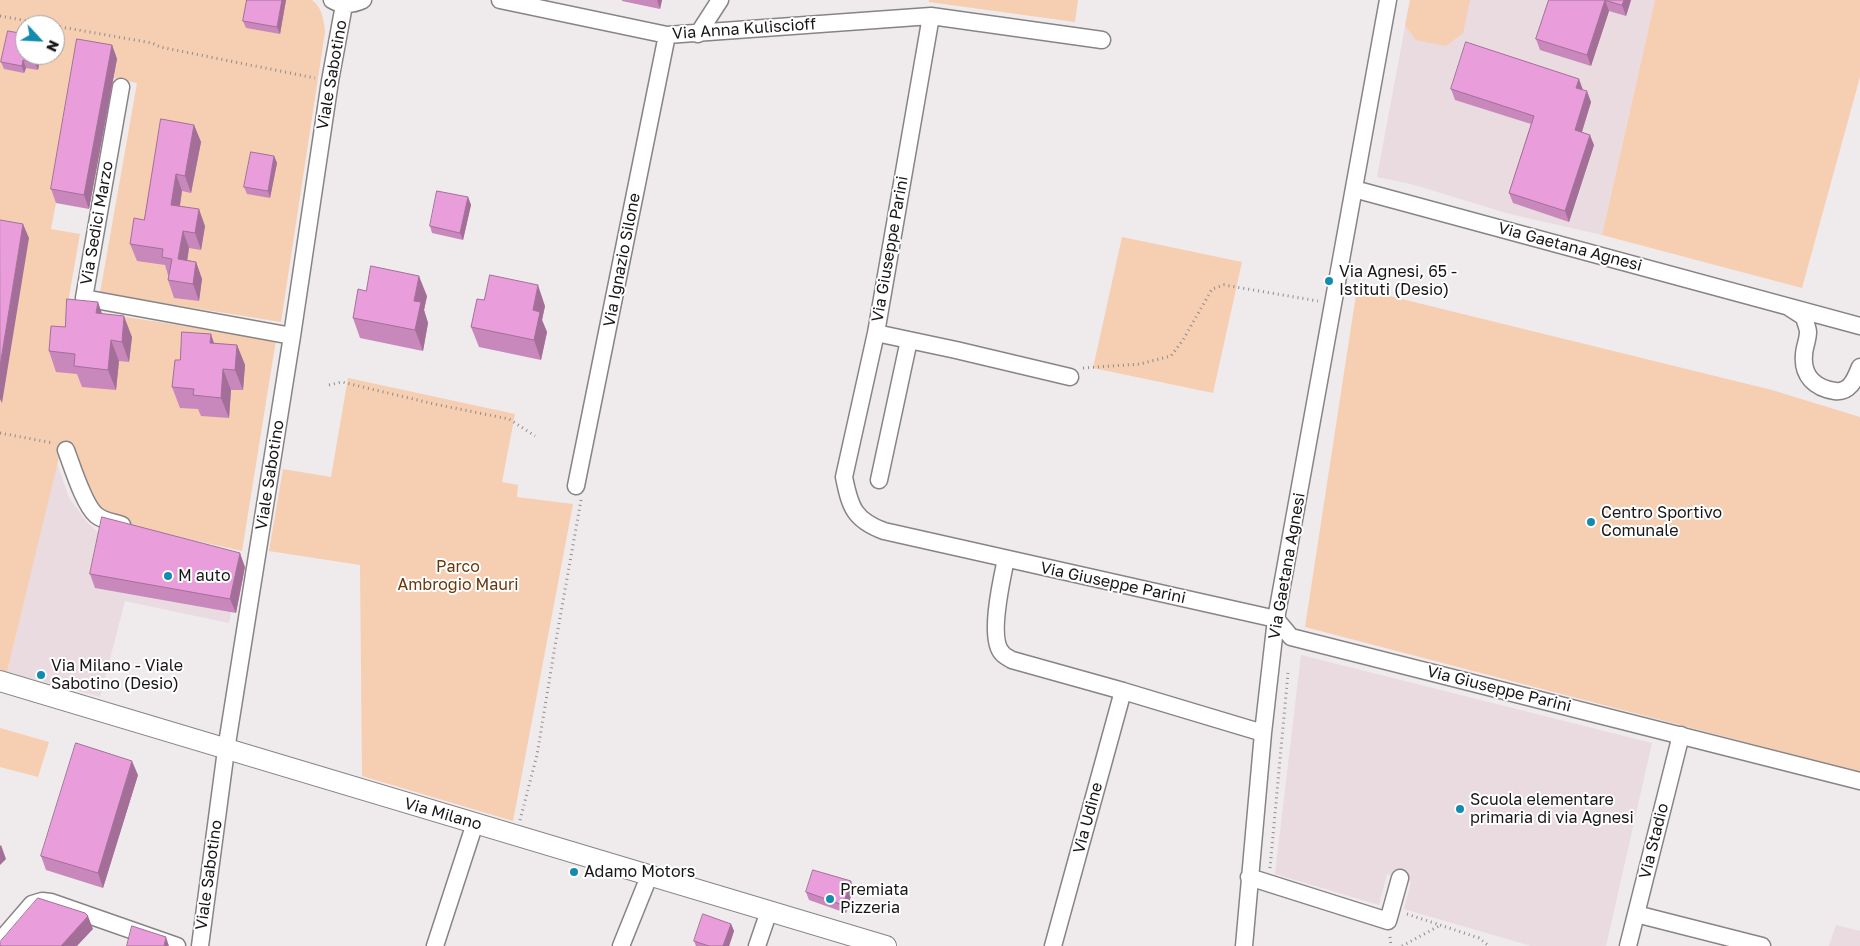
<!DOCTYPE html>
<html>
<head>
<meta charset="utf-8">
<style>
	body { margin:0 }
	#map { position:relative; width:1860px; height:946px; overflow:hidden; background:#efeaeb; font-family:"Golos Text",sans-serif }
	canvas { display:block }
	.north { position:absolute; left:15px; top:15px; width:50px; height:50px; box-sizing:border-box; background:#fff; border:1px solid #a3a2a2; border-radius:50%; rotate:115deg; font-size:14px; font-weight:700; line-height:20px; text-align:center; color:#181616 }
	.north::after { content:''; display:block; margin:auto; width:18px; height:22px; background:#118cae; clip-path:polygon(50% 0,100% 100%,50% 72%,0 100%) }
</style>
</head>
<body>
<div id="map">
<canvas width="1860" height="946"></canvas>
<div class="north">N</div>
</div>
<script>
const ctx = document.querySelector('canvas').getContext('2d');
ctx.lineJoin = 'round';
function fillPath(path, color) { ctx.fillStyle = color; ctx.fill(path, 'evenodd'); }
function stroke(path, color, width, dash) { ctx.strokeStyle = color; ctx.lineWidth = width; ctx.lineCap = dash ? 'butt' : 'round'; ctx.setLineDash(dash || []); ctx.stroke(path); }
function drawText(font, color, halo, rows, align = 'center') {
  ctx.font = font + ' "Golos Text",sans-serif'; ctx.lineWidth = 4; ctx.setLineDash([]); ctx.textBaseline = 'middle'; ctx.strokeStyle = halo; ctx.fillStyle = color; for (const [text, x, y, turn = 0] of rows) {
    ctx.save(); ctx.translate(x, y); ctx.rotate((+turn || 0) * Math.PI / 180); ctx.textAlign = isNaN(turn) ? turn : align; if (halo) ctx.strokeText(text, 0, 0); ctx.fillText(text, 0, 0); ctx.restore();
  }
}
fillPath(new Path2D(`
	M1410,0H1655L1602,235L1510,214L1411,184L1377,177Z
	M57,463L69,498L87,522L105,539L240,568L229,623L125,601L100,697L7,672Z
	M1301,655L1652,743L1606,946H1531L1404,909L1411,882L1387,874L1379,905L1275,874Z
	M1836,925L1860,931V946H1829Z`), '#e9dbdf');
fillPath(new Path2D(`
	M0,0H312C322,7 324,21 325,32L281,322L100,293L137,83L114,78L117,59L56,203L51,229L80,234L67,308L276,340L242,551L112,522L99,509L60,453L7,672L0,670ZM25,25H55V55H25Z
	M929,0H1078L1075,22L929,2Z
	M1410,0H1470L1463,33L1446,46L1416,40L1405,25Z
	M1655,0H1860V77L1802,288L1602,235Z
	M1122,237L1242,262L1213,393L1093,368Z
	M1357,288L1772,390L1860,417V772L1305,627Z
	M348,378L515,414L502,482L518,485L517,497L573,504L513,821L362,776L360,565L269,551L283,469L331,477Z
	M0,728L49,742L38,777L0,767Z`), '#f6ceb2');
const minor = new Path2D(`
	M332,0C342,6 352,5 363,0
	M500,0L667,35L931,16L1102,40
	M931,16L876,333L844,477C850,507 854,520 884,531L1276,619L1291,637L1860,781
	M698,34L720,0
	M121,87L84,298L292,336
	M1354,189L1860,326
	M1790,308L1804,317C1805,322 1808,328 1808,332C1808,340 1804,348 1804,355C1802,376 1815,388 1835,391C1850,393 1855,379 1860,367
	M876,333L956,350L1070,377
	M66,450C72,466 84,505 96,515C103,521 113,522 122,525
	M879,480L909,340
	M576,486L667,35
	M1006,559C1002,578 988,638 1002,653C1004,656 1009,658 1012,660L1123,691
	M1249,877L1388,921L1400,878
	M1636,914L1762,946
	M0,941L32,904L42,901L51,902L177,946
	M200,946L226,750L292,336L330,81L344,5
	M435,946L475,823
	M621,946L650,874
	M757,946L769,911
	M1053,946L1123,691L1263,733
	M1244,946L1263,733L1276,619L1388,0
	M1628,946L1681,735`);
const major = new Path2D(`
	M0,681L886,946`);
stroke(minor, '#888485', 19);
stroke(major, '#888485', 22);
stroke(new Path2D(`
	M0,16L50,25
	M55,26L152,43L160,47L315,78
	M1083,368L1140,364L1171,356L1183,340L1212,289L1224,285L1318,301
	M329,385L342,382L434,404L509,419L535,436
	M0,433L53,443
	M520,820L537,755L555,646L581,500
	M1270,868L1288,673
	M1407,914L1479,938L1489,946
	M1390,937L1391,946
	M1402,946L1439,926`), '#8f8c8c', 3, [1, 4]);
stroke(minor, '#fff', 16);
stroke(major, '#fff', 20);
fillPath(new Path2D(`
	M247,0H286L280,34L246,28L243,21Z
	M622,0H662L660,9L622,1Z
	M1549,0H1631L1626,16L1609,11L1591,66L1540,50L1536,39Z
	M112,45L117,59L89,209L56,203L51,189Z
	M25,55H41L38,70L26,68L24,73L4,69L1,62Z
	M1451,89L1583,90L1591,102L1582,132L1594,145L1569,222L1513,203L1509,193L1531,124L1455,100Z
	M194,125L201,142L191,193L182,191L180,206L205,226L201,250L189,248L187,260L196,262L202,279L199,301L174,298L168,280L169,275H168L165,265L137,261L130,244L144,220Z
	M274,156L277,163L270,198L247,194L244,187Z
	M468,197L471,205L463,240L432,233L430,226Z
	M366,291L427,296L424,310L428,323L423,351L360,338L353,318Z
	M484,300L545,306L542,320L547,332L541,360L479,347L471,327Z
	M102,314L132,337L129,362L119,361L116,390L82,387L77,374L56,372L49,351L65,327Z
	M214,343L237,345L245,365L243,390H231L229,418L201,416L198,409L180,408L172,387L180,360Z
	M245,567L236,613L95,588L90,574Z
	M138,775L103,888L46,870L41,856Z
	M851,881L853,889L846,913L809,900L806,892Z
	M731,924L734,931L729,946H696L694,941Z`), '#c888bc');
fillPath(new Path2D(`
	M282,0H286L280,34L277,27Z
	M657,0H662L660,9Z
	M1605,0L1609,11L1591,66L1587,55Z
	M1624,0H1631L1626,16L1622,5Z
	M112,45L117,59L89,209L84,195Z
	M37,55H41L38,70L35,63Z
	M23,60L26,68L24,73L22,66Z
	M1579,79L1583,90L1576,88Z
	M1587,91L1591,102L1579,141L1575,130Z
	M194,125L201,142L191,193L185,176Z
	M1590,135L1594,145L1569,222L1565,211Z
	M274,156L277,163L270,198L268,191Z
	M176,174L182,191L177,222L171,205Z
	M468,197L471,205L463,240L460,233Z
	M199,209L205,226L201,250L195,233Z
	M23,224L29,238L2,403L0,399V366Z
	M183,231L189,248L185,276L178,259Z
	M196,262L202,279L199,301L193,284Z
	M419,276L427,296L424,310L428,323L423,351L415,330L414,301Z
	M538,285L545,306L542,320L547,332L541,360L534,340L533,310Z
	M98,302L105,322L96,313Z
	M124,316L132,337L129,362L122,342Z
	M211,334L218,355L210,343Z
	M111,340L119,361L116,390L108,370Z
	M237,345L245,365L243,390L235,370Z
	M223,369L231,390L229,418L221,398Z
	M240,553L245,567L236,613L230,599Z
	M132,761L138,775L103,888L98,873Z
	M1,845L6,859L0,865V846Z
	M851,881L853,889L846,913L843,905Z
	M88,916L93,929L77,946H61Z
	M731,924L734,931L729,946H723Z
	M166,937L169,946H164Z`), '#a36f99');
const building = new Path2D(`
	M247,0H282L277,27L243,21Z
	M1549,0H1605L1587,55L1536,39Z
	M1605,0H1624L1622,5Z
	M8,31L25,34V55H37L35,63L23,60L22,66L1,62Z
	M77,39L112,45L84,195L51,189Z
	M1466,42L1579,79L1576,88L1587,91L1575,130L1590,135L1565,211L1509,193L1534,116L1451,89Z
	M161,119L194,125L185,176L176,174L171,205L199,209L195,233L183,231L178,259L196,262L193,284L168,280L172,259L162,257L163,249L130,244L134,218L144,220Z
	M251,152L274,156L268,191L244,187Z
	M437,191L468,197L460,233L430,226Z
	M0,220L23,224L0,366Z
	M371,266L419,276L414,301L421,302L415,330L353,318L358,289L366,291Z
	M490,275L538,285L533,310L540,312L534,340L471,327L477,299L484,300Z
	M67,299L98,302L96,313L124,316L122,342L111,340L108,370L74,366L75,354L49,351L51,326L65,327Z
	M182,332L211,334L210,343L237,345L235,370L223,369L221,398L193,395L194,389L172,387L175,360H180Z
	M102,517L240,553L230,599L90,574Z
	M76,743L132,761L98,873L41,856Z
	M813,870L851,881L843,905L806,892Z
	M38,898L85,913L88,916L61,946H0V942Z
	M703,914L731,924L723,946H709L694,941Z
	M132,926L166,937L164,946H127Z`);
fillPath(building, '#e99edb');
stroke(building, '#a36f99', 1);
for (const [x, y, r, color] of [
	[1329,281,5,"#118cae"],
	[1591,522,5,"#118cae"],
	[168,576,5,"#118cae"],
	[41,675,5,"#118cae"],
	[1460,809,5,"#118cae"],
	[574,872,5,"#118cae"],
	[830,899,5,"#118cae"]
]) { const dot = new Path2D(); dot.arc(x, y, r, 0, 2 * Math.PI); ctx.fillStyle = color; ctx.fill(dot); stroke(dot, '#fff', 2); }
drawText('16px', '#181616', '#fff', [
	["Via Anna Kuliscioff",744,29,-4],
	["Viale Sabotino",332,75,-80],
	["Via Sedici Marzo",97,223,-80],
	["Via Gaetana Agnesi",1570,247,15],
	["Via Giuseppe Parini",890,249,-80],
	["Via Ignazio Silone",622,260,-79],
	["Viale Sabotino",270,475,-81],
	["Via Gaetana Agnesi",1287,566,-80],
	["Via Giuseppe Parini",1113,583,12],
	["Via Giuseppe Parini",1499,689,14],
	["Via Milano",443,814,16],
	["Via Udine",1088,818,-75],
	["Via Stadio",1654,841,-76],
	["Viale Sabotino",209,875,-82]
]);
drawText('16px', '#181616', '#fff', [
	["Via Agnesi, 65 -",1339,272],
	["Istituti (Desio)",1339,290],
	["Centro Sportivo",1601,513],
	["Comunale",1601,531],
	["M auto",178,576],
	["Via Milano - Viale",51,666],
	["Sabotino (Desio)",51,684],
	["Scuola elementare",1470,800],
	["primaria di via Agnesi",1470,818],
	["Adamo Motors",584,872],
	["Premiata",840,890],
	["Pizzeria",840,908]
], 'left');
drawText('16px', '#69370a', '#fff', [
	["Parco",458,567],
	["Ambrogio Mauri",458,585]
]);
</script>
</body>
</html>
